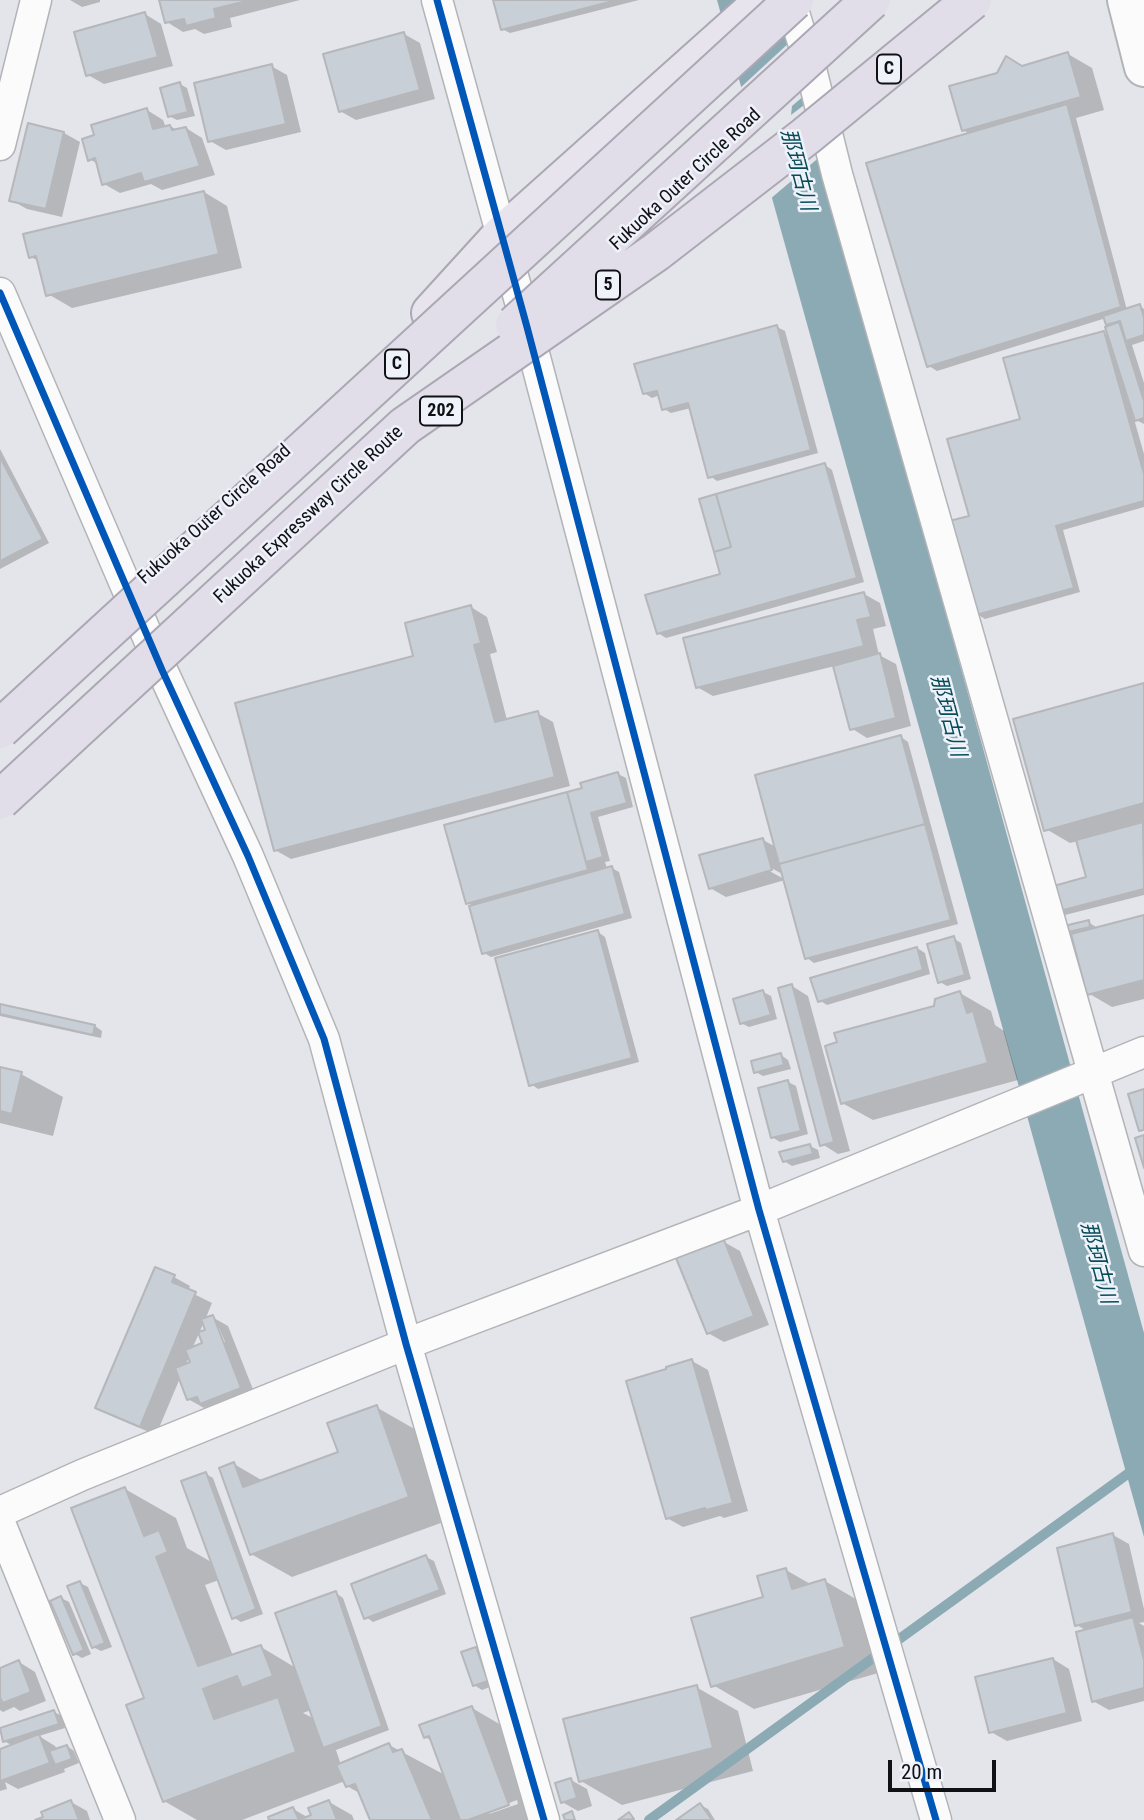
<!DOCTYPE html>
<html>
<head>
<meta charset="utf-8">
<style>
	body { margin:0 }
	#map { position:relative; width:1144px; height:1820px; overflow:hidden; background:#e4e5ea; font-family:"Roboto Condensed",sans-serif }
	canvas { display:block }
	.scale { position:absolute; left:888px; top:1760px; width:108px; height:32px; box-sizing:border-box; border:4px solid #101114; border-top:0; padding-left:9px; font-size:21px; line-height:24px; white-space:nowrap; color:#101114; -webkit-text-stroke:5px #eff2fa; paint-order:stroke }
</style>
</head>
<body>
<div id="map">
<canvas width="1144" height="1820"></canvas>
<div class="scale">20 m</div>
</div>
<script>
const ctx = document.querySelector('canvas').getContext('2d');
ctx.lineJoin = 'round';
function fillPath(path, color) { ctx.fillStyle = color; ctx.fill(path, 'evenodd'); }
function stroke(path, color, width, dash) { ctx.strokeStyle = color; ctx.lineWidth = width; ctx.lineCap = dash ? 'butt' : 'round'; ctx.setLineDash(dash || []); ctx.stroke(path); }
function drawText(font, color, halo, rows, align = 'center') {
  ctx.font = font + ' "Roboto Condensed","Noto Sans JP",sans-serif'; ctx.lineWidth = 5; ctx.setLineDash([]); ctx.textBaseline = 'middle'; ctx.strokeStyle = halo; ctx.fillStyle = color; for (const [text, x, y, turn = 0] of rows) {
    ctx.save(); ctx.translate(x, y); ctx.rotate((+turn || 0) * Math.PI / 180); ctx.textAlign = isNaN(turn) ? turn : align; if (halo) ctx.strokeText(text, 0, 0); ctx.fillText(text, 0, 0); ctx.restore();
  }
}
fillPath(new Path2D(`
	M717,0H777L1144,1333V1537Z`), '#8baab3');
fillPath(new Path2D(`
	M791,41L806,94L792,106L791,115L808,102L822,155L769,200L739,89Z`), '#e4e5ea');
fillPath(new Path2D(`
	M70,0H100V2L82,7Z
	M161,0H300L230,18L232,27L204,34L195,29L183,32L167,22Z
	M495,0H639L510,33L502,29Z
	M145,14L161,24L173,66L104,84L88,75Z
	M404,34L420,43L435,99L356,120L340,111Z
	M1068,54L1092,68L1104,110L1076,118L1127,310L1140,306L1144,309V341L1132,345L1144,383V424L1134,419L1144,454V507L1063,530L1080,592L985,619L977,614L1022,420L1103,333L1109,336L1112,327L1108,324L1106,318L937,371L929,366L970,134L963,130L1023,68Z
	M271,66L287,75L301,132L226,150L210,141Z
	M180,84L187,88L195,116L177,120L169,116Z
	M147,110L163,120L166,128L170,126L177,130L186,128L202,138L215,175L162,190L151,184L120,193L104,184L99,165L90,159Z
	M64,133L80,142L62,217L27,209L11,200Z
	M204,192L227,206L242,268L72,308L48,294L40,262L31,257Z
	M777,327L785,331L818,453L717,481L710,476L691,408L671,413L664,409L660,395L652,398L644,393Z
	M0,449L49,543L0,569Z
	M825,465L832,470L864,582L666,638L658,633L722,575Z
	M864,594L880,603L886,626L873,629L879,655L896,664L911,726L867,738L851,728L835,666L713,696L697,687Z
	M471,607L487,617L497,652L490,654L507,720L537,713L553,722L570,786L291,859L275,850Z
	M1144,684V823H1142L1144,824V895L1065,915L1057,911L1088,879L1078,841L1070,843L1046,829Z
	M901,737L908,742L958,924L814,963L807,958L785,880L726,897L710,888L763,840L776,847ZM766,865L784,875V879L764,868Z
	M618,774L626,778L633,807L598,817L610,861L605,862L607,869L612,868L619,872L632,918L491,957L484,953L474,906L467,903L446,827L584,789Z
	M1144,916V999L1112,1007L1088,993L1075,944L1066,940L1063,928L1088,922L1096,927L1097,929Z
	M598,932L605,937L639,1062L538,1089L531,1084Z
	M953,938L961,943L971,979L947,986L940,982Z
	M917,948L925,953L930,974L827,1005L819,1000Z
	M792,986L808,996L850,1151L838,1154L822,1144Z
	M763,992L771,996L777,1019L749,1027L741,1023Z
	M960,993L991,1011L995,1025L1004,1031L1018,1080L873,1120L842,1103Z
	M0,1005L95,1026L102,1031L101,1038L0,1016Z
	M781,1055L788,1060L791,1069L763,1076L756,1072Z
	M0,1068L21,1074L63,1097L53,1136L0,1123Z
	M788,1082L796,1086L808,1134L780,1142L772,1137Z
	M810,1146L818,1150L820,1158L792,1166L784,1161Z
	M724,1242L740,1251L769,1325L724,1342L708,1333Z
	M174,1277L190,1286L188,1291L212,1303L205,1320L212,1317L228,1326L256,1397L217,1412L209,1407L204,1408L188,1399L180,1378L156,1435L114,1417L98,1408ZM204,1322L207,1331L205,1344L192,1349ZM216,1328H219L225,1342L222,1343ZM190,1356L192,1363L185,1365Z
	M692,1361L708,1370L748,1511L724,1518L720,1516L683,1527L667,1518Z
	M376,1407L418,1431L449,1520L292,1577L251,1554L234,1464L263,1481L340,1453Z
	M206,1474L213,1478L263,1614L241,1622L233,1617L219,1580L205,1585L233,1656L261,1647L296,1668L336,1593L343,1598L389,1730L336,1750L341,1765L389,1745L445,1775L432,1741L425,1737L472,1708L513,1732L546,1820H372L361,1794L347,1786L345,1781L242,1820H197L164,1801L146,1699L125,1489L176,1518L187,1548L213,1563ZM311,1710L315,1719L303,1713ZM517,1800L518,1804L489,1814V1811Z
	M1113,1535L1129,1544L1144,1609V1622L1139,1623L1144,1626V1701L1109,1710L1093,1701L1087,1631L1077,1625Z
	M426,1557L434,1561L446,1594L373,1622L366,1617Z
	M786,1570L812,1585L825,1581L866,1605L885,1671L754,1709L713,1685L766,1598Z
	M80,1583L88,1587L112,1647L101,1651L93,1647Z
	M61,1598L69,1602L91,1654L82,1658L75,1654Z
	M476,1649L484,1653L495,1685L482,1690L474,1685Z
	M1053,1659L1069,1669L1082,1721L1007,1741L991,1732Z
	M19,1662L35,1672L46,1701L20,1711L14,1707L3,1712L0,1710V1669Z
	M696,1687L738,1711L753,1771L622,1805L581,1781Z
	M54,1712L62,1716L65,1728L39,1736L55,1746L57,1750L67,1746L74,1751L79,1763L64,1769L65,1772L18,1789L5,1782L7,1789L0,1791V1751L13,1746L4,1741L0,1730Z
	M571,1780L587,1789L592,1806L578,1811L562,1802Z
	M71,1802L87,1811L90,1820H40Z
	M329,1802L352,1815L354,1820H271L293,1809L309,1818Z
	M700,1805L708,1809L715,1820H679Z`), '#0003');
stroke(new Path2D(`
	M649,1820L1144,1462`), '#8baab3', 10);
const building = new Path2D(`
	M159,0H251L214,9L216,18L186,26L184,19L165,23Z
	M493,0H617L501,30Z
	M145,12L158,57L86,76L74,32Z
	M404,32L420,90L339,112L323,54Z
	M1068,52L1081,97L962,131L949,86L997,73L1006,56L1022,66Z
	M272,64L286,124L208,142L194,83Z
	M180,82L188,112L168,117L160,88Z
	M1067,104L1121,307L927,367L866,163Z
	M147,108L153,129L170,125L172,130L186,127L200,166L144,182L141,173L102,185L95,158L88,161L82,139L94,135L91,125Z
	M28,123L64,132L46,209L9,201Z
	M204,191L219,254L46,296L36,256L29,258L23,234Z
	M1140,304L1144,318V335L1126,341L1120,321L1106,325L1103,316Z
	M1119,322L1144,401V418L1135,421L1105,327Z
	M777,325L811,450L708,478L688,403L662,410L657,391L643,394L634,364Z
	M1104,331L1144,474V501L1056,526L1074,588L976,615L949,521L969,516L947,439L1020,419L1003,358Z
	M0,457L43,539L0,561Z
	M825,463L857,578L657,634L645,595L720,574L714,552L731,547L716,494Z
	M716,494L731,547L714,552L699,499Z
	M864,592L871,617L857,620L864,646L696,688L683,638Z
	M471,605L481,643L474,645L495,722L538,711L555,777L274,851L235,703L413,656L405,623Z
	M880,653L896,718L850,730L833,666Z
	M1144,683V803L1044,831L1013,719Z
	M901,735L925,824L779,864L755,775Z
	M618,772L627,803L591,813L603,857L586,862L567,792L582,788L580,783Z
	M567,792L588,870L466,904L444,825Z
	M1143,822L1144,889L1056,912L1050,887L1086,877L1076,840Z
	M925,824L951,920L805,959L779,864Z
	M763,838L772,870L709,889L699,855Z
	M612,866L625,914L482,954L469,906Z
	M1144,915V980L1087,995L1071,934Z
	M1089,920L1090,927L1068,932L1060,927Z
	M598,930L632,1058L529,1086L495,958Z
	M954,936L965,975L938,983L927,944Z
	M917,947L923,970L818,1002L810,978Z
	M792,984L834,1142L820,1146L778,988Z
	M763,990L771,1015L740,1024L733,999Z
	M960,991L967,1013L973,1011L988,1063L841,1104L825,1046L837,1042L834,1033L934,1006L935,999Z
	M0,1004L95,1025L93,1035L0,1014Z
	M781,1053L784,1065L754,1073L751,1061Z
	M0,1067L22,1072L12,1114L0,1111Z
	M788,1080L801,1131L771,1138L758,1088Z
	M1144,1089V1130L1139,1131L1128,1094Z
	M1144,1135V1168L1135,1138Z
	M810,1144L813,1154L783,1162L779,1152Z
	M724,1240L754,1316L707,1334L676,1258Z
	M155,1267L175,1275L172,1282L196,1292L140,1427L95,1408Z
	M213,1315L241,1388L200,1404L197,1397L187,1400L175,1368L190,1362L185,1350L202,1343L198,1332L205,1330L201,1319Z
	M692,1359L733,1503L706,1510L705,1508L666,1519L626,1381L666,1369V1367Z
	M377,1405L409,1497L250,1555L219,1468L234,1462L243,1487L338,1452L327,1423Z
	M206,1472L256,1609L232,1619L181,1481Z
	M125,1487L144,1536L159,1530L168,1552L156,1557L198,1666L261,1645L273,1676L242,1688L237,1676L203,1689L214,1719L278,1697L296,1752L163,1802L126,1705L144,1698L71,1508Z
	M1113,1533L1132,1612L1075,1626L1057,1548Z
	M426,1555L440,1590L364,1619L351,1584Z
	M786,1568L792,1589L825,1579L845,1647L711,1687L691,1618L763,1597L757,1576Z
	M80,1581L105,1643L92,1648L67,1586Z
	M336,1591L382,1726L323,1748L275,1613Z
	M61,1596L84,1650L73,1655L50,1601Z
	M1133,1617L1144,1660V1688L1092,1702L1076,1632Z
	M476,1647L488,1681L473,1686L461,1652Z
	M1053,1658L1067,1713L989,1733L975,1677Z
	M19,1660L31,1692L3,1703L0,1698V1668Z
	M697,1685L713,1748L579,1782L563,1719Z
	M472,1706L509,1805L468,1820H460L429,1736L424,1738L419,1725Z
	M54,1710L59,1724L3,1742L0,1728Z
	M39,1734L50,1763L0,1781V1749Z
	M389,1743L393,1752L402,1749L432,1820H370L355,1784L346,1787L336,1765Z
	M67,1745L72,1759L55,1765L49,1751Z
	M571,1778L577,1798L561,1803L555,1783Z
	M71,1800L79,1820H35L43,1817L41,1812Z
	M329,1800L337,1820H299L311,1815L308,1808Z
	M700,1803L712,1820H676Z
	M293,1807L299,1820H269L268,1817Z
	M572,1811L575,1820H565L563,1815Z
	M629,1812L634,1819L618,1820Z`);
fillPath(building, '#c8cfd6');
stroke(building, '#b5b7ba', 2);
const minor = new Path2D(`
	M437,0L527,327L759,1210L936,1820
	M790,0L810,65L837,174L1144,1251
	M0,145L36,0
	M0,293L162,670L248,856L324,1039L406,1344L544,1820
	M0,1512L82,1475L406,1344L759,1210L1144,1052
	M0,1523L120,1820`);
const secondary = new Path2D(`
	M1127,0L1144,67`);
const trunk = new Path2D(`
	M431,313L502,235L765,0`);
stroke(minor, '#b3b4b7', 33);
stroke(secondary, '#b3b4b7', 42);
stroke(trunk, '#aba7b4', 42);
stroke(minor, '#fbfbfc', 30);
stroke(secondary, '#fbfbfc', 38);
stroke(trunk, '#e7e4ed', 38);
const motorwayBridge = new Path2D(`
	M515,325L871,0
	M0,729L794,0
	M0,800L405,426L656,252L806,136L972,0`);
stroke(motorwayBridge, '#aba7b4', 42, []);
stroke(motorwayBridge, '#e2dee9', 38);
stroke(new Path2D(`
	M437,0L527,327L759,1210L936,1820
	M0,293L162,670L248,856L324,1039L406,1344L544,1820`), '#0057b8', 7);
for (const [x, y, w] of [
	[889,69,24],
	[608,285,24],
	[397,364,24],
	[441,411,42]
]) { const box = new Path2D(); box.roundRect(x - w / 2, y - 14.5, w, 29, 5); ctx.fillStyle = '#eff2fa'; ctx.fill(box); stroke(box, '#101114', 2); }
drawText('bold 18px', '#101114', null, [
	["C",889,69],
	["5",608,285],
	["C",397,364],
	["202",441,411]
]);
drawText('19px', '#101114', '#eff2fa', [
	["Fukuoka Outer Circle Road",686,180,-43],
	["Fukuoka Outer Circle Road",215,515,-42],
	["Fukuoka Expressway Circle Route",309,515,-43]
]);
drawText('italic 21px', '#074c57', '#eff2fa', [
	["那珂古川",797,170,75],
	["那珂古川",947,716,75],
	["那珂古川",1097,1263,75]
]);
</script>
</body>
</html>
